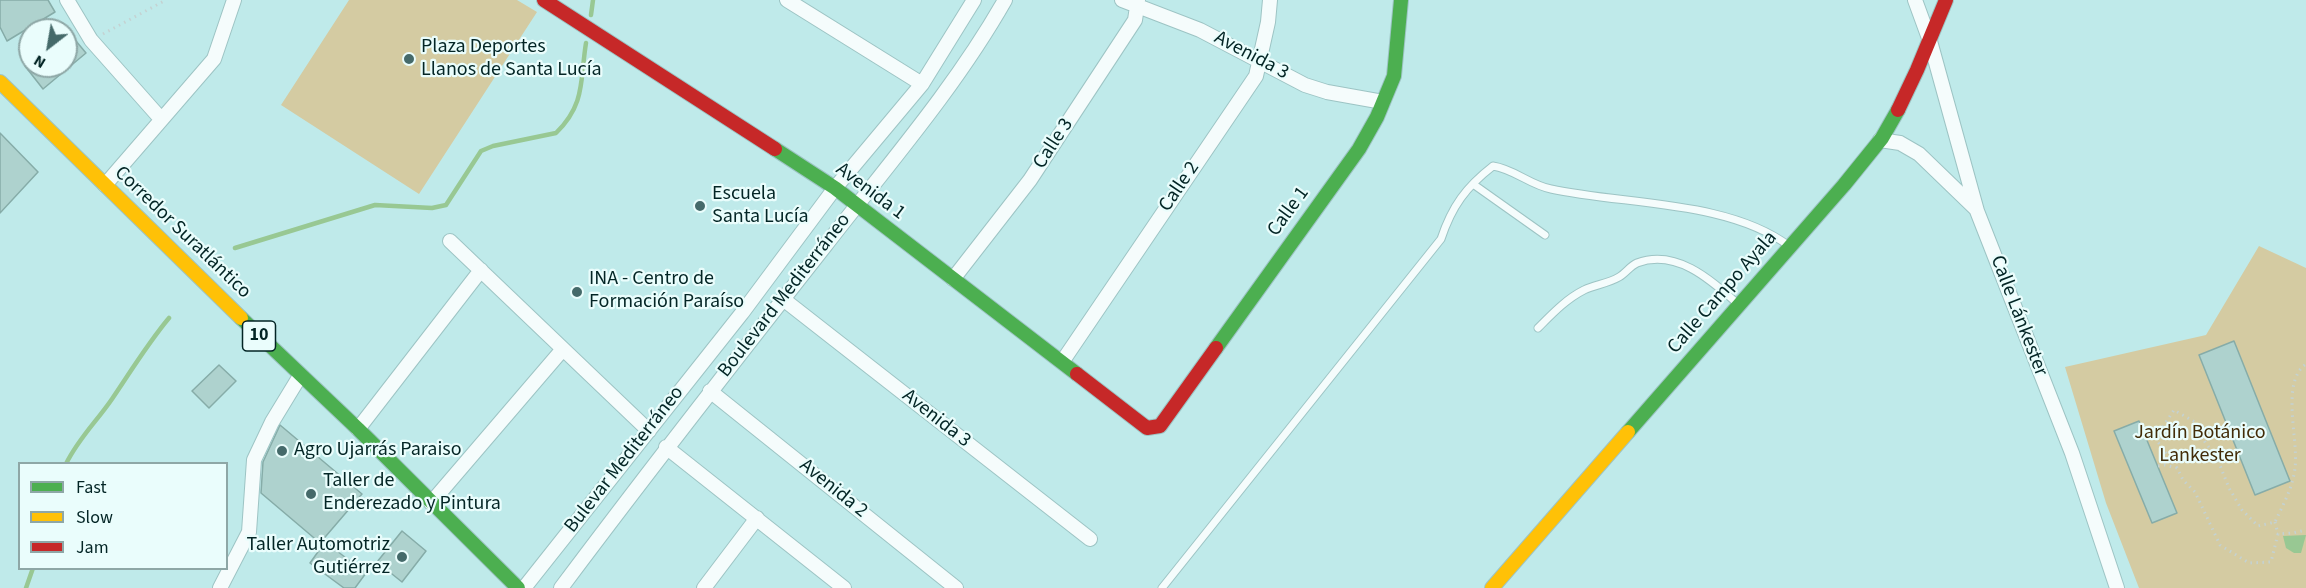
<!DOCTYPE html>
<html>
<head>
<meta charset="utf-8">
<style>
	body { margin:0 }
	#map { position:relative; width:2306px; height:588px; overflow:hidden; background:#bfeaea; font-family:"Source Sans 3",sans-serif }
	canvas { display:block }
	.legend { position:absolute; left:18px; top:462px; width:210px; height:108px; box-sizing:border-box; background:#eafdfc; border:2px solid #8ea7a6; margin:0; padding:8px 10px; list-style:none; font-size:18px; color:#032525 }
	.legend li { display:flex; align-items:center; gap:12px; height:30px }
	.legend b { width:30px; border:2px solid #8ea7a6 }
	.north { position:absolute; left:18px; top:18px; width:60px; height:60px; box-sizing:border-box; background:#eafdfc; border:2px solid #8ea7a6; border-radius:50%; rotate:211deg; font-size:16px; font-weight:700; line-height:24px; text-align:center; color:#032525 }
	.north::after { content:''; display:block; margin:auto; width:21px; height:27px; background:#456a6a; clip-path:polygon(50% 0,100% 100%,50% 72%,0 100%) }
</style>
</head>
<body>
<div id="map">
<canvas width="2306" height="588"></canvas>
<ul class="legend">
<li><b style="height:8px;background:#4caf50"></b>Fast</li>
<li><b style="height:8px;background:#ffc107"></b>Slow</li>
<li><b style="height:8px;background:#c62828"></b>Jam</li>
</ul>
<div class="north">N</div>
</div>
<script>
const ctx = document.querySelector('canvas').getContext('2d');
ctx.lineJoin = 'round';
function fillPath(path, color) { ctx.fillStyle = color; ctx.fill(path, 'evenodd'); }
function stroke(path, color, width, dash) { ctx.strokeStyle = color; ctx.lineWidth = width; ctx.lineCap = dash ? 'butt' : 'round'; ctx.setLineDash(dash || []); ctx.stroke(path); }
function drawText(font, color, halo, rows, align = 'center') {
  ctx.font = font + ' "Source Sans 3",sans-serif'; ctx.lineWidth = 4.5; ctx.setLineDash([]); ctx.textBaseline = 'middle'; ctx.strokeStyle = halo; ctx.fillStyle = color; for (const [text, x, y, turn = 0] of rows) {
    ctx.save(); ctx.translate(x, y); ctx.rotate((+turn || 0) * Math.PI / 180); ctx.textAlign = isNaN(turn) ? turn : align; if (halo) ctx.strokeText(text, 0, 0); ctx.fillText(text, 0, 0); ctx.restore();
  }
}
fillPath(new Path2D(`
	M349,0H517L537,12L419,194L281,105Z
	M2259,246L2306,268V588H2139L2106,503L2065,367L2206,335Z`), '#d4cba2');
fillPath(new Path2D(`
	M2306,535L2301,553H2294L2286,548L2283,536Z`), '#98c893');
stroke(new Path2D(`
	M591,15L593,0
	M235,248L375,205L432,208L446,205L481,151L493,146L556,133C586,104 580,79 586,43
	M66,464C78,439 97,421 112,399C131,371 148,343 169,318
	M26,588L33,568`), '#98c893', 4.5);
const building = new Path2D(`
	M0,0H48L55,12L7,41L0,27Z
	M66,29L86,53L43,89L25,66H66Z
	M0,133L38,172L0,213Z
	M2234,341L2290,481L2255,495L2199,355Z
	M219,365L236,381L209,408L192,391Z
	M2139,421L2177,513L2152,523L2114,431Z
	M280,425L362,494L320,543L261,493L263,462Z
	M402,531L426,551L402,582L377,562Z
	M325,542L366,573L355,588H344L310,563Z`);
fillPath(building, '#aed2ce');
stroke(building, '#86aca8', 1.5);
const lane = new Path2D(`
	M1473,184L1545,235
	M1538,328C1552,314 1566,299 1584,290C1595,285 1609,283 1619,277C1626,273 1630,266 1637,263C1677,248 1712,281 1739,305
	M1162,588L1441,239C1452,206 1466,187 1493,166C1514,169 1530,185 1551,189C1624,205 1728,200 1789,246`);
const street = new Path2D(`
	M67,0L91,40L161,119
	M787,0L922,84
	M1122,0L1200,30L1305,85L1327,92L1383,102
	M1915,0L1930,41L1977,211L2072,453L2117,588
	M1880,140L1900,143L1919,154L1976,209
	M105,185L214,59L234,0
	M450,241L649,431
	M953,279L1030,180L1135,20L1138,0
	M783,299L1090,539
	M1062,362L1256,76L1268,22L1270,0
	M710,391L956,588
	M358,429L481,270
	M666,447L844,588
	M431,503L563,349
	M220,588L249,532L254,460L272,422L300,376
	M524,588L742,313L835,188L922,84L974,0
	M561,588C647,473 736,359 825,246C887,166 955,88 1005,0
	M704,588L757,518`);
const fast = new Path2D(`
	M775,149L835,188L1077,374
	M241,318L358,429L518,588
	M1216,348L1359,149L1377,117L1394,76L1401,0
	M1628,432L1844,185L1882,138L1898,110`);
const slow = new Path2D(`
	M0,82L241,318
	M1492,588L1628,432`);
const jam = new Path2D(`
	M544,0L775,149
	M1898,110L1917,70L1946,0
	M1077,374L1147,428L1160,426L1216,348`);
stroke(lane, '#9dc4c4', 9);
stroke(street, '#9dc4c4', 16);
stroke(fast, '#9dc4c4', 16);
stroke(slow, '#9dc4c4', 16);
stroke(jam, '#9dc4c4', 16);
stroke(new Path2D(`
	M103,34L166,0
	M2158,466L2165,465L2177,468L2183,480L2195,492L2220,545L2249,563L2271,562L2278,534L2293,533L2306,530
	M2177,468L2158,442L2162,428L2174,410L2195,422L2205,442L2217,458L2229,488L2242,510L2258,526L2275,522C2283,505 2293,487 2295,468C2299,440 2280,382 2306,364
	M2275,522L2278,534`), '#c4d2d2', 3, [1.5, 4.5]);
stroke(lane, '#f5fcfc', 7);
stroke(street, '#f5fcfc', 14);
stroke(fast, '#4caf50', 14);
stroke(slow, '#ffc107', 14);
stroke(jam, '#c62828', 14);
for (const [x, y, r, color] of [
	[409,59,6,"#456a6a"],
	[700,206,6,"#456a6a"],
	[577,292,6,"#456a6a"],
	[282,451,6,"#456a6a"],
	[311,494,6,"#456a6a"],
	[402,557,6,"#456a6a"]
]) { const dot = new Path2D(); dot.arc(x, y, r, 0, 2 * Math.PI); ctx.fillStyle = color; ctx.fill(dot); stroke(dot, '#eafdfc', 2); }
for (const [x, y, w] of [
	[259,336,33]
]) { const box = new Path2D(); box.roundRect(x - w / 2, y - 15, w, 30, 4.5); ctx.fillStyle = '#eafdfc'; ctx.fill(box); stroke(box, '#032525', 1.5); }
drawText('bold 18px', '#032525', null, [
	["10",259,336]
]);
drawText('20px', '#032525', '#eafdfc', [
	["Plaza Deportes",421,48],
	["Llanos de Santa Lucía",421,71],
	["Escuela",712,195],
	["Santa Lucía",712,218],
	["INA - Centro de",589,280],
	["Formación Paraíso",589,303],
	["Agro Ujarrás Paraiso",294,451],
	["Taller de",323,482],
	["Enderezado y Pintura",323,505],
	["Taller Automotriz",390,546,"right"],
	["Gutiérrez",390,569,"right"]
], 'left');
drawText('20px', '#032525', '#eafdfc', [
	["Avenida 3",1251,56,28],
	["Calle 3",1054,144,-57],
	["Calle 2",1180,187,-56],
	["Avenida 1",870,192,37],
	["Calle 1",1289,212,-54],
	["Corredor Suratlántico",182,233,44],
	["Calle Campo Ayala",1723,293,-49],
	["Boulevard Mediterráneo",785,296,-52],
	["Calle Lánkester",2018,316,69],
	["Avenida 3",936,419,38],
	["Bulevar Mediterráneo",625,460,-52],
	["Avenida 2",833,489,39]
]);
drawText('20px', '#422c08', '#eafdfc', [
	["Jardín Botánico",2200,434],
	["Lankester",2200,457]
]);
</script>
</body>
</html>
